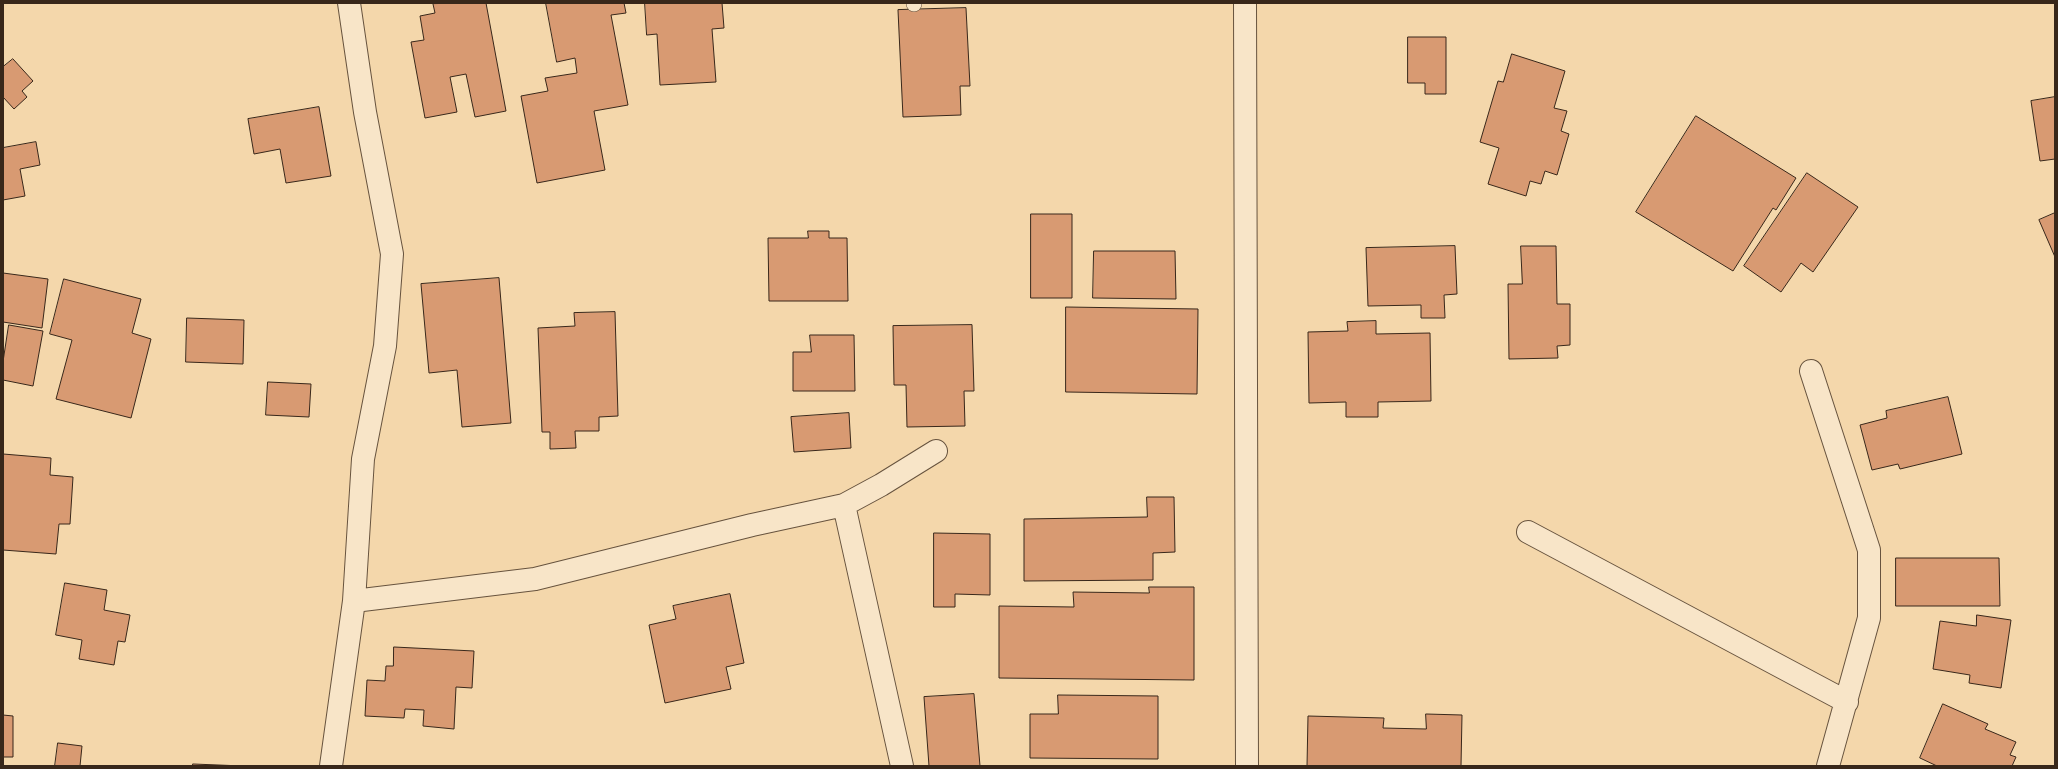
<!DOCTYPE html>
<html>
<head>
<meta charset="utf-8">
<style>
	body { margin:0 }
	#map { position:relative; width:2058px; height:769px; overflow:hidden; background:#f4d7ab; font-family:"Libre Bodoni",serif }
	canvas { display:block }
	.frame { position:absolute; inset:0; border:4px solid #38271a; pointer-events:none }
</style>
</head>
<body>
<div id="map">
<canvas width="2058" height="769"></canvas>
<div class="frame"></div>
</div>
<script>
const ctx = document.querySelector('canvas').getContext('2d');
ctx.lineJoin = 'round';
function fillPath(path, color) { ctx.fillStyle = color; ctx.fill(path, 'evenodd'); }
function stroke(path, color, width, dash) { ctx.strokeStyle = color; ctx.lineWidth = width; ctx.lineCap = dash ? 'butt' : 'round'; ctx.setLineDash(dash || []); ctx.stroke(path); }
const building = new Path2D(`
	M486,3L506,111L475,117L466,74L450,77L457,112L425,118L411,42L424,40L420,16L435,13L433,4Z
	M546,3H624L626,13L611,15L628,105L594,111L605,170L537,183L521,96L548,91L545,78L577,73L575,58L557,62Z
	M645,3H722L724,28L712,29L716,82L660,85L657,34L647,35Z
	M966,8L970,86H960L961,115L903,117L898,10Z
	M1408,37H1446V94H1425V83H1408Z
	M1512,54L1565,71L1554,108L1567,111L1561,131L1569,134L1557,175L1545,171L1541,184L1530,181L1526,196L1488,184L1499,148L1480,142L1498,81L1503,82Z
	M13,59L33,81L22,91L27,97L14,109L3,97V67Z
	M2055,97V159L2040,161L2031,101Z
	M319,107L331,176L286,183L280,149L254,154L248,119Z
	M1696,116L1796,178L1776,210L1773,208L1733,271L1636,212Z
	M36,142L40,165L20,169L25,196L3,200V148Z
	M1807,173L1858,207L1813,272L1801,263L1781,292L1744,266Z
	M2055,213V257L2039,220Z
	M1031,214H1072V298H1031Z
	M808,231H829V238H847L848,301H769L768,238H808Z
	M1455,246L1457,294L1444,295L1445,318H1421V305L1368,306L1366,248Z
	M1521,246H1556L1557,304H1570V345L1557,346L1558,358L1509,359L1508,284H1522Z
	M1094,251H1175L1176,299L1093,298Z
	M3,273L48,279L42,328L3,322Z
	M499,278L511,423L462,427L457,370L429,373L421,284Z
	M64,279L141,299L132,333L151,339L131,418L56,399L72,340L50,334Z
	M1066,307L1198,309L1197,394L1066,392Z
	M615,312L618,416L599,417V431H575L576,448L550,449V432H542L538,328L575,326L574,313Z
	M187,318L244,320L243,364L186,362Z
	M1376,321V334L1430,333L1431,401L1378,402V417H1346V402L1309,403L1308,332L1348,331L1347,322Z
	M9,325L43,331L33,386L3,380V362Z
	M972,325L974,391H964L965,426L907,427L906,385H894L893,326Z
	M810,335H854L855,391H793V352H811Z
	M268,382L311,384L309,417L266,415Z
	M1948,397L1962,454L1900,469L1898,464L1872,470L1860,425L1887,418L1886,411Z
	M849,413L851,448L794,452L791,417Z
	M3,454L51,458L50,475L73,477L70,524H59L56,554L3,550Z
	M1147,497H1174L1175,552L1153,553V580L1024,581V519L1147,517Z
	M934,533L990,534V595L955,594V607H934Z
	M1896,558H1999L2000,606H1896Z
	M65,583L107,590L104,610L130,615L125,642L118,641L114,665L79,659L82,640L56,635Z
	M1149,587H1194V680L999,678V606L1074,607L1073,592L1149,593Z
	M730,594L744,663L726,667L731,689L665,703L649,625L676,619L673,606Z
	M1977,615L2011,620L2001,688L1969,683L1970,675L1933,669L1940,621L1976,626Z
	M394,647L474,651L472,688L456,687L454,729L423,726L424,710L405,709L404,718L365,716L367,680L385,681L386,666H393Z
	M974,694L980,766H929L924,697Z
	M1058,695L1158,696V759L1030,758V714H1058Z
	M1943,704L1988,724L1985,729L2016,742L2010,755L2016,757L2012,766H1937L1920,758Z
	M1426,714L1462,715L1461,766H1307L1308,716L1384,718L1383,728L1426,729Z
	M3,715L13,716V757H3Z
	M58,743L82,746L80,766H55Z
	M193,764L243,766H193Z`);
fillPath(building, '#d89a72');
stroke(building, '#38271a', 1);
const service = new Path2D(`
	M914,4V3`);
const minor = new Path2D(`
	M1245,3L1247,766
	M1811,371L1869,550V618L1828,766
	M844,505L902,766
	M1528,532L1847,702
	M354,601L535,579L752,525L844,505L881,485L936,451
	M331,766L354,601L363,459L385,346L392,254L365,112L349,3`);
stroke(service, '#67533e', 16);
stroke(minor, '#67533e', 24);
stroke(service, '#f8e5c8', 15);
stroke(minor, '#f8e5c8', 22);
</script>
</body>
</html>
